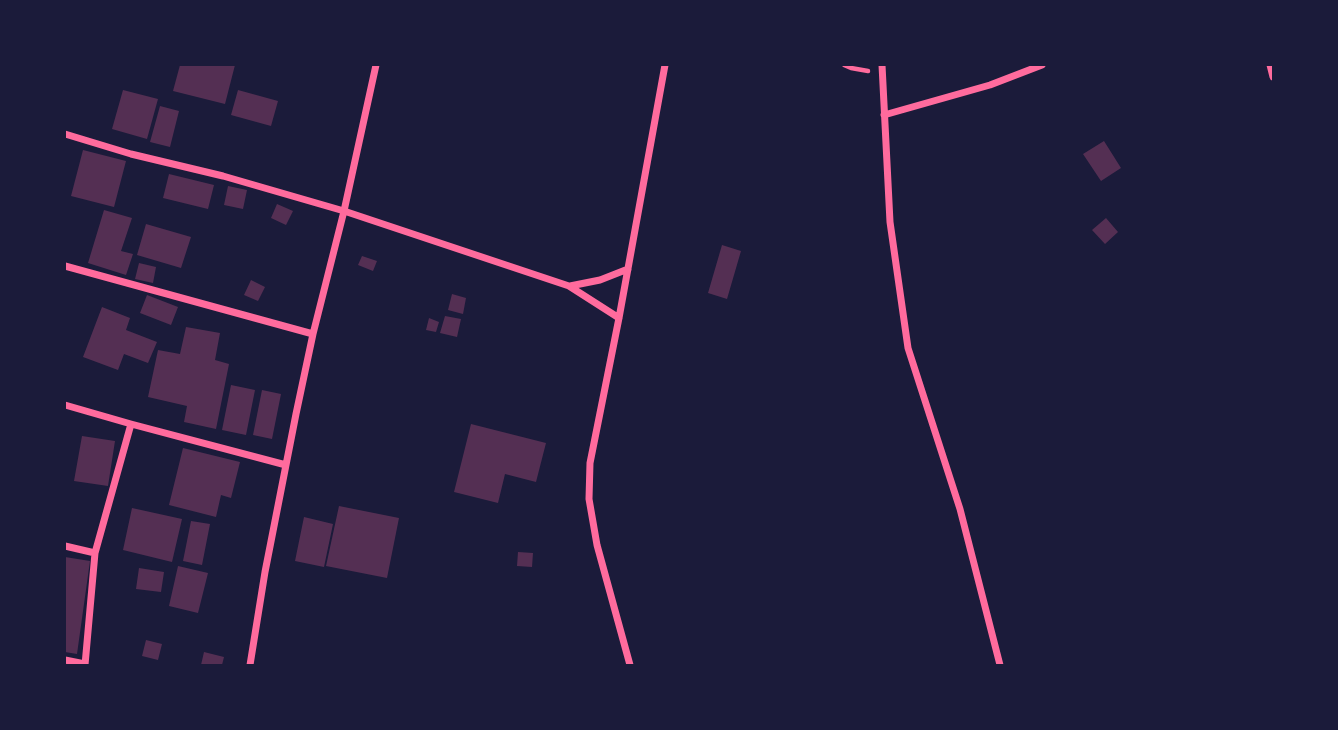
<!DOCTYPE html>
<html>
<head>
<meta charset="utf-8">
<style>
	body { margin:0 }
	#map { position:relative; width:1338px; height:730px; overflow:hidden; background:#1b1b3a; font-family:"Space Grotesk",sans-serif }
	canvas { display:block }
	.frame { position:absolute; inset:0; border:66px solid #1b1b3a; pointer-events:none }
</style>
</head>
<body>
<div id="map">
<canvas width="1338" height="730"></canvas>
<div class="frame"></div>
</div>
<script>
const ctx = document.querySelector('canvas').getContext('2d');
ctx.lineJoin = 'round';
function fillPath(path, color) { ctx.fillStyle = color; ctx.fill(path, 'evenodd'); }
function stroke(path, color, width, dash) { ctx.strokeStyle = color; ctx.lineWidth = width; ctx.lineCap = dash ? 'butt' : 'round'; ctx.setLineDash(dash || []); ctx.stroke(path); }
fillPath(new Path2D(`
	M180,65H235L225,104L173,91Z
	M123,90L158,99L147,139L112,129Z
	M238,90L278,101L271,126L231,115Z
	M160,106L179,111L170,147L150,142Z
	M1104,141L1121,168L1101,181L1083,154Z
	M83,150L126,161L114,207L71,196Z
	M169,174L214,185L208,209L163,198Z
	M228,186L247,190L243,209L224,205Z
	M277,204L293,211L286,225L271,218Z
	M104,210L132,218L121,251L133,254L126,275L88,263Z
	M1106,218L1118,232L1105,244L1092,230Z
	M146,224L191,237L181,268L137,255Z
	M722,245L741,251L727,299L708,293Z
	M362,256L377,261L373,271L358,265Z
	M139,263L156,267L153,283L135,279Z
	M251,280L265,287L258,301L244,295Z
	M452,294L466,298L463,314L448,310Z
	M147,295L178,307L171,325L140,313Z
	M102,307L130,318L126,330L157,342L148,363L124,354L118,370L83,357Z
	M445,316L461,319L457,337L440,333Z
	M429,318L439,322L436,332L426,330Z
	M186,327L220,333L215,360L229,364L216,429L184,422L187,406L148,397L158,350L180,354Z
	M231,385L255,390L246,435L222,430Z
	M262,390L281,394L272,439L253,435Z
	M471,424L546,443L536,482L505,474L498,503L454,492Z
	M82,436L115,441L108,486L74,481Z
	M183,448L240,462L231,498L221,495L216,517L169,505Z
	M339,506L399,518L387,578L326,566Z
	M132,508L182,519L172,562L123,550Z
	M304,517L333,524L324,567L295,561Z
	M191,521L210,524L202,565L183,561Z
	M518,552L533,553L532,567L517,566Z
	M65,557L90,561L77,654L65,652Z
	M178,566L208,573L198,613L169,606Z
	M139,568L164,572L161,592L136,589Z
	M146,640L162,644L158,660L142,656Z
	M204,652L224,657L222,665H201Z`), '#542f53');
stroke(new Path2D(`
	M844,65L851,68L868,71`), '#ff6b9d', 4.5);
stroke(new Path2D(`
	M882,65L890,222L908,348L960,509L1000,665
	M1270,65L1273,77
	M884,115L990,85L1042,65
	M65,134L131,154L223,176L344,211L569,286L619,318
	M65,266L313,334
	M570,286L600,280L628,269
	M65,405L131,424L286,465
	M65,546L95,553
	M65,660L85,664
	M85,665L95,553L131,424
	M250,665L265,572L296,414L313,334L344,211L376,65
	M630,665L597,545L589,499L590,463L619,318L665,65`), '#ff6b9d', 7);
</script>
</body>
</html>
